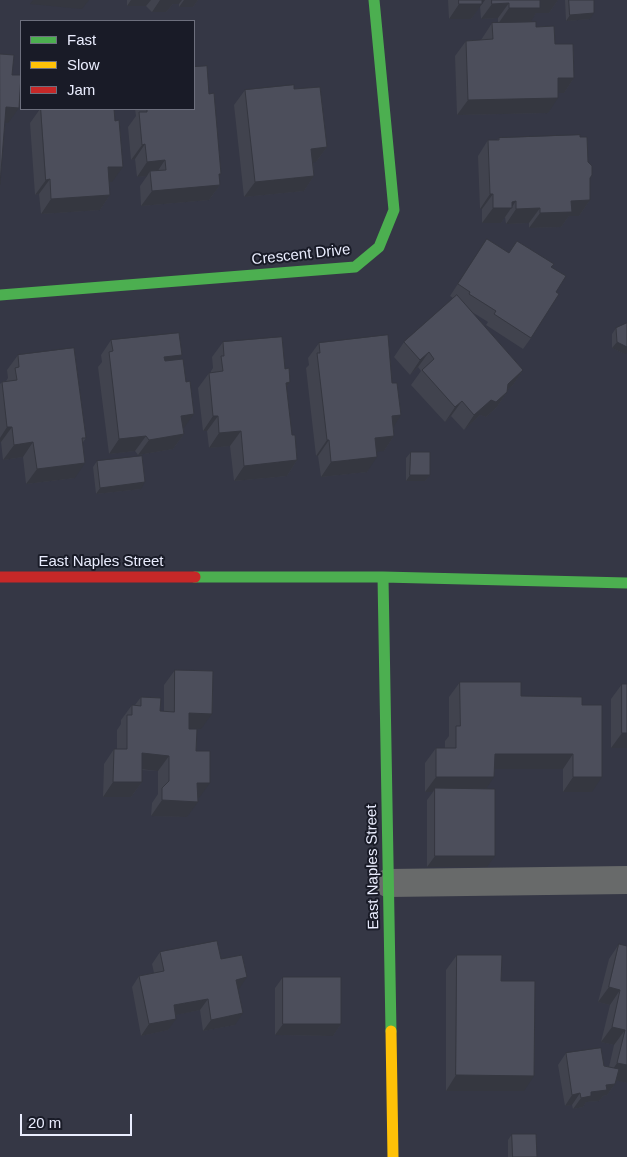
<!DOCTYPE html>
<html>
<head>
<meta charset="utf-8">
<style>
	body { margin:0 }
	#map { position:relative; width:627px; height:1157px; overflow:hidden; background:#353745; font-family:Helvetica,sans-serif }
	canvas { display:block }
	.legend { position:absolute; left:20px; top:20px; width:175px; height:90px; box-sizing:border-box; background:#191b27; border:1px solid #6d6f7d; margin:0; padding:6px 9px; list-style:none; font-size:15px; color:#eaedfe }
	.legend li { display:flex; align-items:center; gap:10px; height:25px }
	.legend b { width:25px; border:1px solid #6d6f7d }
	.scale { position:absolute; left:20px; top:1114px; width:112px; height:22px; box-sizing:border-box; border:2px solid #eaedfe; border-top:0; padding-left:6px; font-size:15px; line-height:18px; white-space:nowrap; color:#eaedfe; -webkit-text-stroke:4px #191b27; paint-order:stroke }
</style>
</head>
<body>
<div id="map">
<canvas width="627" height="1157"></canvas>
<ul class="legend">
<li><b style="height:6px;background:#4caf50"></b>Fast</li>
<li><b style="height:6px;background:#ffc107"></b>Slow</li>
<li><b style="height:6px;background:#c62828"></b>Jam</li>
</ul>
<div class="scale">20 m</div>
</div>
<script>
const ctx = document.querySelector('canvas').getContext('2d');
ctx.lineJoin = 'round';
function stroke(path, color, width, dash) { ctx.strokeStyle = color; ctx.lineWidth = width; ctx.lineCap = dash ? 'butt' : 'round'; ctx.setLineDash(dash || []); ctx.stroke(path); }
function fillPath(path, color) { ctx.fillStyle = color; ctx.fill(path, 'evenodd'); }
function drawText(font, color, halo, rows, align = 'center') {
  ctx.font = font + ' Helvetica,sans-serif'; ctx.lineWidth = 4; ctx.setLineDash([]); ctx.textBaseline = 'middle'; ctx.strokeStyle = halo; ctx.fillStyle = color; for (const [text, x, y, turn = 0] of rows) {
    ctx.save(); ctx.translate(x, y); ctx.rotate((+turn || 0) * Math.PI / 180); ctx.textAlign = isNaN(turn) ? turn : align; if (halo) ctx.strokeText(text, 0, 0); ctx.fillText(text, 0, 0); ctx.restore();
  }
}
stroke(new Path2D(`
	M388,883L627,880`), '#686a6a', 28);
stroke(new Path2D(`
	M0,295L355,267L379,247L394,210L374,0
	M195,577H383L627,583
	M383,577L391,1031`), '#4caf50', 11);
stroke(new Path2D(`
	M391,1031L393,1157`), '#ffc107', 11);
stroke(new Path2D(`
	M0,577H195`), '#c62828', 11);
fillPath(new Path2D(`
	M127,0H198L193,7H179V4H173L166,12H152L146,6H127Z
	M448,0H558L549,13H536L530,22L536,27L555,44L574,78L564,93H558L548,113L457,115L455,56L466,41L481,40L492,23H498V18L481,19L480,6L471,19H449Z
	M565,0H594L590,19L566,21Z
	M294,89L327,147L316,162H313L314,176L304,191L244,197L234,105L245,90Z
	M209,94L221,174L219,177L220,185L209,200L141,206L140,186L147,176L137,177L135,159L131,160L128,127L136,116L135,109H194Z
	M40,109H114L112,182H109L110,195L100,210L41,214L39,194L35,195L30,123Z
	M580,137L588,162L590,179V200L579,216H569L561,227L529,228V223L506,224L505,217L501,223H482V209H480L478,156L488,140H497L499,138Z
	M487,239L509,253L517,241L551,267L556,292L531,338L523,349L486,325L488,322L472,312L523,370L513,385L507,390V392L497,407L486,417L480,415L464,430L451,416L445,422L411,385L421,371L418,367L410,375L394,357L404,342L453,298L450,296Z
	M616,328L625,354L612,348V334Z
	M111,340L182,355L178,360L184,434L173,449L138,455L135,451L109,454L98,367L102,362L101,355Z
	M223,342L285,369L290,382L286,388L292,435L297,460L287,476L234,481L230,446L209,448L207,431H203L198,388L209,373H211V371L213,368L212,357Z
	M319,343L393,427L394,436L384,451H377L367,472L321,477L318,456H316L306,368L309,365L308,358Z
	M18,355L86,438L83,442L75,478L26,484L23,457L3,460L1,442H0V384L2,382L6,381L8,378L7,370Z
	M411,452L430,475L425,481H406V458Z
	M97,461L141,489L96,494L93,467Z
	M175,670L201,729L189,728L196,751L199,798H197L187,817L151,816L152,803L158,794V771L142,770V782L131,797H103L104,764L114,749H117V730L121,724V720L132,705H135L141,697L160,711H164V685Z
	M460,682L521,696L582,705L592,792H563V769H495L486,789L487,867H427V800L433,792H425V763L436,748H445V741L449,736V697Z
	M622,684L627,748H611V699Z
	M619,944L627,1083L616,1080L615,1084L607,1095L603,1096L599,1101L586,1102L583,1107L573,1109L572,1105L565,1106L558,1065L566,1053L609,1067L614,1045L601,1042L610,1005L598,1002L609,959Z
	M160,952L221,959L239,989H238L235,1025L203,1031L200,1010L175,1015L168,1030L141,1036L132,987L139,976L154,973L152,964Z
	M457,955L501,981L524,1091H446V970Z
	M283,977L341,1024L333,1036L275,1035V988Z
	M512,1134L537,1157H508V1140Z`), '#41434e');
fillPath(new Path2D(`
	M33,0H89L82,9L30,4Z
	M131,0H151L146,6H127Z
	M160,0H182L179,4H173L166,12H152Z
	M184,0H198L193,7H179Z
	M475,0H485L471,19H449L459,4Z
	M539,0H558L549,13H536L530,23L498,24L509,8Z
	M509,3L498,18L481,19L492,4Z
	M594,13L590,19L566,21L570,15Z
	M558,78H574L564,93H547Z
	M558,98L548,113L457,115L468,100Z
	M6,107L19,108L8,123H0Z
	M145,144L135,159L131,160L142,145Z
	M327,147L316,162L301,164L311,149Z
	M165,160L155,175L150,171L147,176L137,177L147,162Z
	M108,167H123L112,182H97Z
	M219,174H221L213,186L220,185L209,200L141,206L152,191Z
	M314,176L304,191L244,197L255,182Z
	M50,179L39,194L35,195L46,180Z
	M490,194H493L482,209H480Z
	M110,195L100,210L41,214L51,199Z
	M590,200L579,216H569L561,227L529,228L540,213L571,201Z
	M516,201L501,223H482L493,208Z
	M540,208L529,223L506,224L516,209Z
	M617,342L627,347V353L625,354L612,348Z
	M429,352L418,367L410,375L420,360Z
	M182,355L171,370L153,372L164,357Z
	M523,370L513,385L497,399L508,384Z
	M290,382L280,397L286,383Z
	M507,392L497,407L486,417L480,415L464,430L474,415L491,400Z
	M462,401L451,416L445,422L455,407Z
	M194,414L183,429L181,416Z
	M401,415L391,431L392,416Z
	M213,416H218L207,431H203Z
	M7,427H12L1,442H0V438Z
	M241,431L230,446L209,448L219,433Z
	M184,434L173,449L138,455L149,440Z
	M146,436L135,451L109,454L119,439Z
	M394,436L384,451L365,453L375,438Z
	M327,440H329L318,456H316Z
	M33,442L23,457L3,460L14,445Z
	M377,457L367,472L321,477L331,462Z
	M297,460L287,476L234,481L244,466Z
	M85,463L75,478L26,484L37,469Z
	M410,475H430L425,481H406Z
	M145,482L141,489L96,494L100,488Z
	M189,713L212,714L201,729L179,728Z
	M622,733H627V748H611Z
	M142,753L169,756L158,771L131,768Z
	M495,754H573L563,769H484Z
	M436,777H494L484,792L435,788L433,792H425Z
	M573,777H602L592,792H563Z
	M113,782H142L131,797H103Z
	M197,783H210L199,798H187Z
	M162,800L198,802L187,817L151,816Z
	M435,856H495L487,867H427Z
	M247,977L239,989L228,991L236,980Z
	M609,987L620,990L610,1005L598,1002Z
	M208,999L200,1010L166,1017L174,1005Z
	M243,1013L235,1025L203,1031L211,1020Z
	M176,1019L168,1030L141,1036L149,1024Z
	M283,1024H341L333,1036L275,1035Z
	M612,1027L625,1030L614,1045L601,1042Z
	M617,1063L627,1065V1083L607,1078Z
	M456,1075L534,1076L524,1091H446Z
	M615,1084L607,1095L603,1096L599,1101L586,1102L583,1107L573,1109L581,1098L591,1092L606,1085Z
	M580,1093L572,1105L565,1106L572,1095Z`), '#353740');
const building = new Path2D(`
	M459,0H482V4H459Z
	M492,0H540V8H509V3L492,4Z
	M569,0H594V13L570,15Z
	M536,22V27L554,26L555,44H573L574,78H558V98L468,100L466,41L493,39L492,23Z
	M0,54L14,55L12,75H21L19,108L6,107L0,184Z
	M207,66L209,94L214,93L221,174H219L220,185L152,191L150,171L166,170L165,160L147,162L145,144L142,145L139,112H147V109H194V67Z
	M294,85V89L320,87L327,147L311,149L314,176L255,182L245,90Z
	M41,109H114L115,121L119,120L123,167H108L110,195L51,199L50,179L46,180Z
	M580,135V137H587L588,162L592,166V175L590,178V200L571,201L572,212L540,213V208L516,209V201L512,202V208H493V194H490L488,140H499V138Z
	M487,239L509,253L517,241L554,264L551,267L566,276L556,292L559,294L531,338L494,314L496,311L469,294L470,292L458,284Z
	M457,295L523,370L508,384L507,392L496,402L491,400L474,415L462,401L455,407L422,370L434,359L429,352L420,360L404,342Z
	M627,323V347L617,342L616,328Z
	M179,333L182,355L164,357L165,361L183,359L186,382L190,381L194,414L181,416L184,434L149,440L146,436L119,439L109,352L113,351L111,340Z
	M388,335L392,383H397L401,415L392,416L394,436L375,438L377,457L331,462L329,440H327L317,353H320L319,343Z
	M282,337L285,369L289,368L290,382L286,383L292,435H295L297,460L244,466L241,431L219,433L218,416H213L209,373L223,371L221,356H224L223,342Z
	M74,348L86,438H82L85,463L37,469L33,442L14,445L12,427H7L2,382L17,380L15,368L19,367L18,355Z
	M411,452H430V475H410Z
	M142,456L145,482L100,488L97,461Z
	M175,670L213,671L212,714L189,713V729H197L196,751H210V783H197L198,802L162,800V788L169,781V756L142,753V782H113L114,749H127V715H132V705L141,706V697L161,698L160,711L174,712Z
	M460,682H521V696L582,697V705H602V777H573V754H495L494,777H436V748H456V726H460Z
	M622,684H627V733H622Z
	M435,788L495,789V856H435Z
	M217,941L221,959L242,955L247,977L236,980L243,1013L211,1020L208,999L174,1005L176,1019L149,1024L139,976L164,971L160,952Z
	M619,944L627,946V1065L617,1063L625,1030L612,1027L620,990L609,987Z
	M457,955H502L501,981H535L534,1076L456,1075Z
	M283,977H341V1024H283Z
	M601,1048L604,1066L619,1069L615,1084L606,1085L607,1090L591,1092V1096L581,1098L580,1093L572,1095L566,1053Z
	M512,1134H536L537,1157H513Z`);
fillPath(building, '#4c4e5b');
stroke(building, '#353740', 1);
drawText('15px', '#eaedfe', '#191b27', [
	["Crescent Drive",301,255,-6],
	["East Naples Street",101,562],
	["East Naples Street",373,867,-91]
]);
</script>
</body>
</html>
